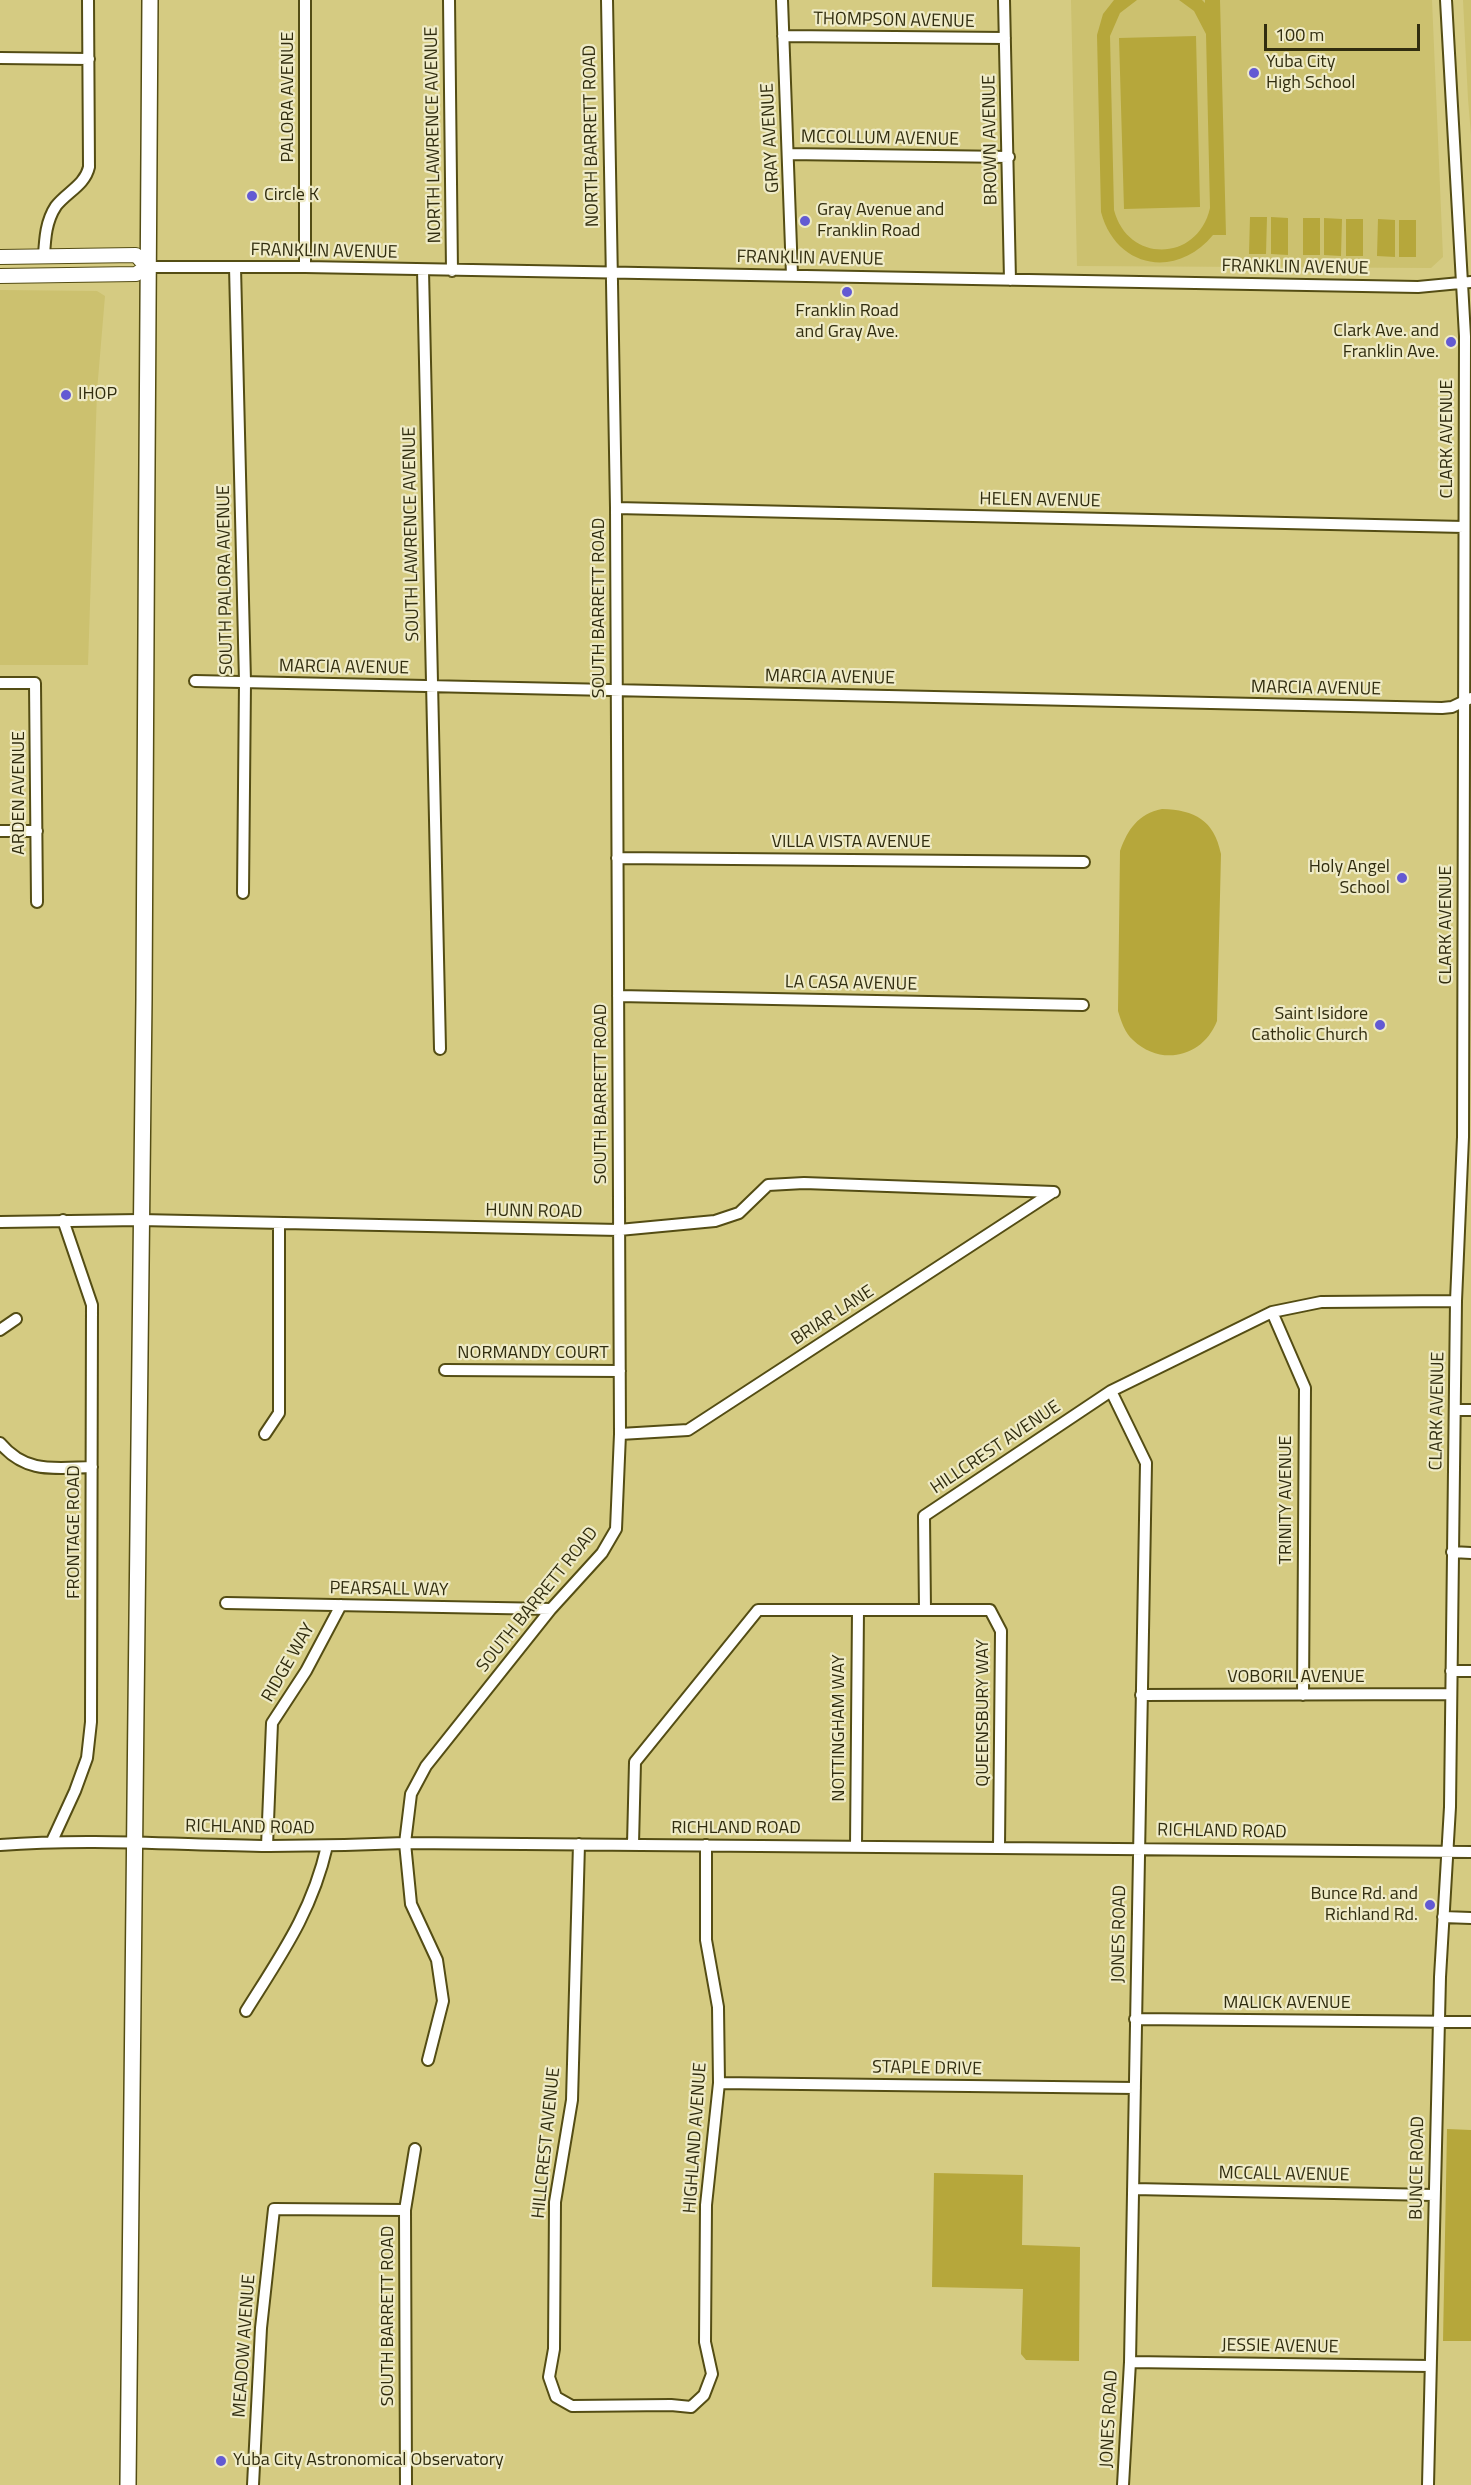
<!DOCTYPE html>
<html>
<head>
<meta charset="utf-8">
<style>
	body { margin:0 }
	#map { position:relative; width:1471px; height:2485px; overflow:hidden; background:#d5cb82; font-family:"Titillium Web",sans-serif }
	canvas { display:block }
	.scale { position:absolute; left:1264px; top:24px; width:156px; height:27px; box-sizing:border-box; border:3px solid #312d0f; border-top:0; padding-left:8px; font-size:18px; line-height:21px; white-space:nowrap; color:#312d0f; -webkit-text-stroke:4px #efebc7; paint-order:stroke }
</style>
</head>
<body>
<div id="map">
<canvas width="1471" height="2485"></canvas>
<div class="scale">100 m</div>
</div>
<script>
const ctx = document.querySelector('canvas').getContext('2d');
ctx.lineJoin = 'round';
function fillPath(path, color) { ctx.fillStyle = color; ctx.fill(path, 'evenodd'); }
function stroke(path, color, width, dash) { ctx.strokeStyle = color; ctx.lineWidth = width; ctx.lineCap = dash ? 'butt' : 'round'; ctx.setLineDash(dash || []); ctx.stroke(path); }
function drawText(font, color, halo, rows, align = 'center') {
  ctx.font = font + ' "Titillium Web",sans-serif'; ctx.lineWidth = 4.5; ctx.setLineDash([]); ctx.textBaseline = 'middle'; ctx.strokeStyle = halo; ctx.fillStyle = color; for (const [text, x, y, turn = 0] of rows) {
    ctx.save(); ctx.translate(x, y); ctx.rotate((+turn || 0) * Math.PI / 180); ctx.textAlign = isNaN(turn) ? turn : align; if (halo) ctx.strokeText(text, 0, 0); ctx.fillText(text, 0, 0); ctx.restore();
  }
}
fillPath(new Path2D(`
	M1071,0H1432L1443,257L1431,268L1077,266Z
	M1463,0H1471V135L1468,99Z
	M0,290L97,291L105,296L97,391L88,665H0Z`), '#ccc16f');
fillPath(new Path2D(`
	M1114,0H1137L1120,13L1110,36L1114,210C1128,264 1198,262 1210,208L1206,34L1194,11L1179,0H1202L1205,3V0H1220L1226,235H1213C1177,279 1116,269 1101,212L1097,35L1103,14Z
	M1196,36L1200,207L1124,209L1119,38Z
	M1250,217H1267L1266,254H1249Z
	M1271,217L1288,218V255L1271,254Z
	M1303,218H1320V255H1303Z
	M1324,218L1342,219L1341,256L1324,255Z
	M1346,219H1363V256H1346Z
	M1378,219L1395,220V257L1377,256Z
	M1399,220H1416V257H1399Z
	M1162,809C1195,810 1214,820 1221,854L1217,1021C1203,1057 1161,1067 1133,1040C1125,1033 1121,1021 1118,1011L1120,851C1128,829 1138,814 1162,809Z
	M1447,2129L1471,2130V2341H1443Z
	M934,2173L1023,2175L1022,2245L1080,2247L1079,2361L1026,2360L1021,2354L1023,2289L932,2287Z`), '#b6a73b');
const minor = new Path2D(`
	M305,0V267
	M449,0L452,271
	M782,0L792,275
	M1004,0L1010,280
	M783,36L1005,38
	M0,58L89,59
	M788,154L1009,157
	M44,256C45,238 46,221 56,206C67,192 85,185 89,167L88,0
	M147,267H305L1418,287L1471,282
	M235,267L245,682L243,893
	M423,270L440,1049
	M616,508L1464,527
	M195,681L1442,708L1452,707L1471,698
	M0,683H35L37,902
	M0,831H37
	M617,858L1084,862
	M618,996L1083,1005
	M0,1222L140,1220L619,1230L715,1221L739,1213L768,1185L804,1183L1054,1192
	M1272,1312L1305,1388L1303,1695
	M0,1330L16,1319
	M445,1370L620,1371
	M1111,1391L1146,1463L1130,2362L1123,2485
	M1455,1410H1471
	M265,1434L279,1413V1223
	M620,1434L688,1430L1053,1192
	M0,1443C26,1474 54,1468 92,1467
	M1452,1552L1471,1553
	M226,1603L551,1609
	M925,1610L924,1516L1111,1391L1272,1312L1321,1302L1456,1301
	M1451,1671H1471
	M1141,1695L1451,1694
	M52,1841L75,1791L87,1758L91,1722L92,1305L63,1220
	M579,1844L572,2100L555,2202L554,2349L549,2377L556,2397L572,2406L671,2405L691,2407L704,2395L712,2374L705,2342L706,2205L719,2083L718,2007L706,1940V1845
	M633,1844L635,1762L758,1610H990L1001,1631L999,1847
	M0,1845C90,1838 179,1845 269,1846C314,1846 360,1845 405,1843L1471,1852
	M267,1846L272,1723L306,1671L341,1605
	M856,1846L858,1610
	M1443,1917L1471,1918
	M246,2011C281,1955 312,1912 327,1846
	M1135,2019L1471,2022
	M428,2060L443,2001L437,1960L411,1904L405,1843L411,1794L426,1766L551,1609L602,1553L616,1529L620,1434L616,508L607,0
	M719,2083L1135,2088
	M1133,2189L1434,2195
	M1130,2362L1430,2366
	M253,2485L261,2328L274,2209L405,2210
	M406,2485L405,2210L415,2149
	M1428,2485L1440,1977L1450,1807L1456,1301L1463,1137L1465,336L1446,0`);
const major = new Path2D(`
	M0,257L136,255L147,267L136,274L0,276`);
const highway = new Path2D(`
	M128,2485C133,1990 138,1494 144,999C148,666 145,333 150,0`);
stroke(minor, '#544d14', 14);
stroke(major, '#544d14', 16);
stroke(highway, '#544d14', 18);
stroke(minor, '#fff', 10);
stroke(major, '#fff', 14);
stroke(highway, '#fff', 15);
for (const [x, y, r, color] of [
	[1254,73,6,"#635ad3"],
	[252,196,6,"#635ad3"],
	[805,221,6,"#635ad3"],
	[847,292,6,"#635ad3"],
	[1451,342,6,"#635ad3"],
	[66,395,6,"#635ad3"],
	[1402,878,6,"#635ad3"],
	[1380,1025,6,"#635ad3"],
	[1430,1905,6,"#635ad3"],
	[221,2461,6,"#635ad3"]
]) { const dot = new Path2D(); dot.arc(x, y, r, 0, 2 * Math.PI); ctx.fillStyle = color; ctx.fill(dot); stroke(dot, '#efebc7', 2); }
drawText('18px', '#312d0f', '#efebc7', [
	["THOMPSON AVENUE",894,21,1],
	["PALORA AVENUE",289,97,-90],
	["NORTH LAWRENCE AVENUE",434,135,-91],
	["NORTH BARRETT ROAD",592,136,-91],
	["GRAY AVENUE",771,138,-93],
	["MCCOLLUM AVENUE",880,139,1],
	["BROWN AVENUE",991,140,-91],
	["FRANKLIN AVENUE",324,252,1],
	["FRANKLIN AVENUE",810,259,1],
	["FRANKLIN AVENUE",1295,268,1],
	["CLARK AVENUE",1448,439,-90],
	["HELEN AVENUE",1040,501,1],
	["SOUTH LAWRENCE AVENUE",412,534,-91],
	["SOUTH PALORA AVENUE",226,580,-91],
	["SOUTH BARRETT ROAD",600,608,-90],
	["MARCIA AVENUE",344,668,1],
	["MARCIA AVENUE",830,678,1],
	["MARCIA AVENUE",1316,689,1],
	["ARDEN AVENUE",20,793,-90],
	["VILLA VISTA AVENUE",851,843],
	["CLARK AVENUE",1447,925,-90],
	["LA CASA AVENUE",851,984,1],
	["SOUTH BARRETT ROAD",602,1094,-90],
	["HUNN ROAD",534,1212,1],
	["BRIAR LANE",833,1316,-33],
	["NORMANDY COURT",533,1354],
	["CLARK AVENUE",1438,1411,-89],
	["HILLCREST AVENUE",996,1448,-34],
	["TRINITY AVENUE",1287,1500,-90],
	["FRONTAGE ROAD",75,1532,-90],
	["PEARSALL WAY",389,1590,1],
	["SOUTH BARRETT ROAD",538,1600,-51],
	["RIDGE WAY",289,1663,-60],
	["VOBORIL AVENUE",1296,1678],
	["QUEENSBURY WAY",984,1713,-90],
	["NOTTINGHAM WAY",840,1728,-90],
	["RICHLAND ROAD",250,1828,1],
	["RICHLAND ROAD",736,1829],
	["RICHLAND ROAD",1222,1832,1],
	["JONES ROAD",1120,1934,-89],
	["MALICK AVENUE",1287,2004],
	["STAPLE DRIVE",927,2069,1],
	["HIGHLAND AVENUE",696,2138,-86],
	["HILLCREST AVENUE",547,2143,-84],
	["BUNCE ROAD",1418,2168,-89],
	["MCCALL AVENUE",1284,2175,1],
	["SOUTH BARRETT ROAD",389,2316,-90],
	["MEADOW AVENUE",245,2346,-86],
	["JESSIE AVENUE",1280,2347,1],
	["JONES ROAD",1110,2419,-87]
]);
drawText('18px', '#312d0f', '#efebc7', [
	["Yuba City",1266,63],
	["High School",1266,84],
	["Circle K",264,196],
	["Gray Avenue and",817,211],
	["Franklin Road",817,232],
	["Franklin Road",847,312,"center"],
	["and Gray Ave.",847,333,"center"],
	["Clark Ave. and",1439,332,"right"],
	["Franklin Ave.",1439,353,"right"],
	["IHOP",78,395],
	["Holy Angel",1390,868,"right"],
	["School",1390,889,"right"],
	["Saint Isidore",1368,1015,"right"],
	["Catholic Church",1368,1036,"right"],
	["Bunce Rd. and",1418,1895,"right"],
	["Richland Rd.",1418,1916,"right"],
	["Yuba City Astronomical Observatory",233,2461]
], 'left');
</script>
</body>
</html>
